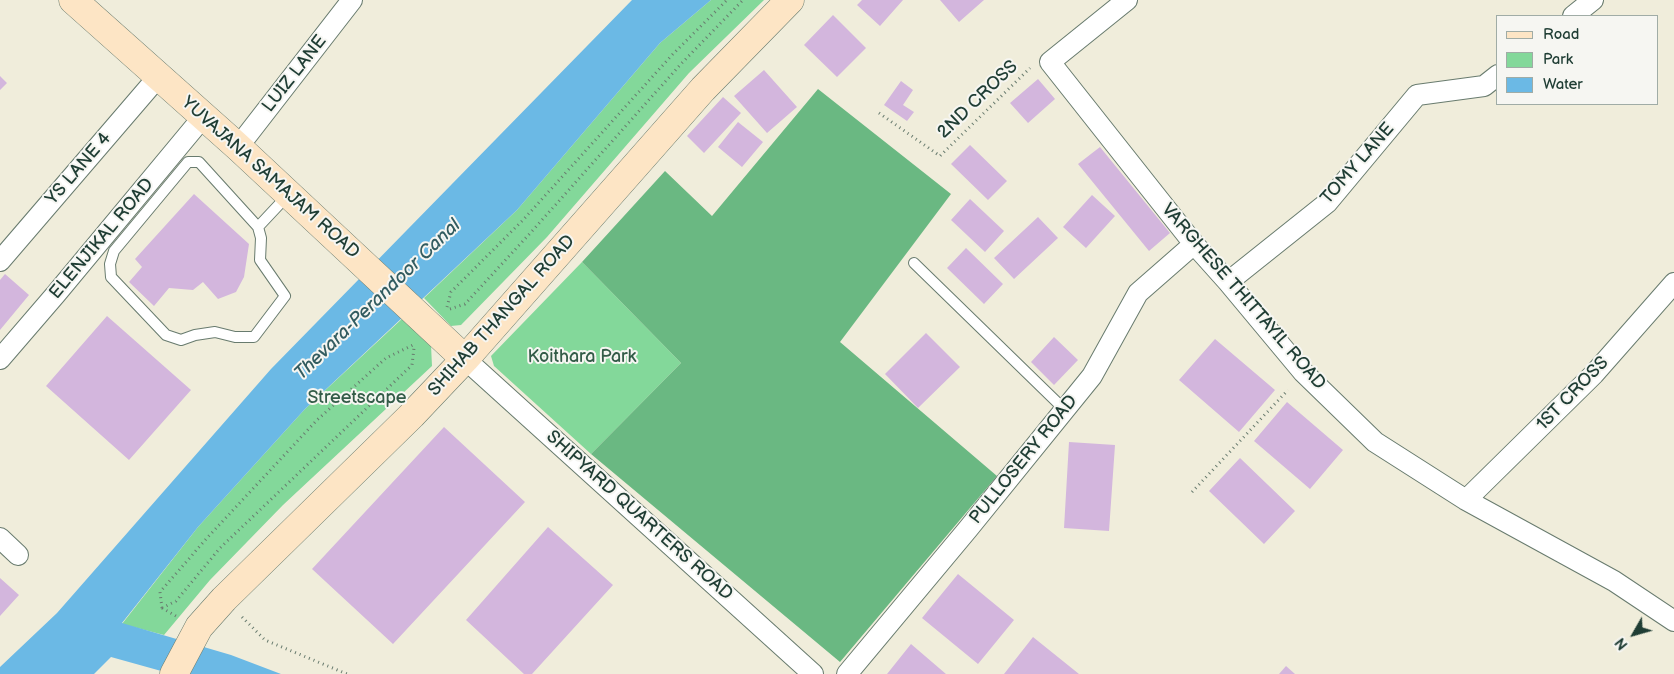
<!DOCTYPE html>
<html>
<head>
<meta charset="utf-8">
<style>
	body { margin:0 }
	#map { position:relative; width:1674px; height:674px; overflow:hidden; background:#f0eddb; font-family:"Balsamiq Sans",sans-serif }
	canvas { display:block }
	.legend { position:absolute; left:1496px; top:15px; width:162px; height:90px; box-sizing:border-box; background:#f6f6f2; border:1px solid #a0aca6; margin:0; padding:6px 9px; list-style:none; font-size:15px; color:#1f3d34 }
	.legend li { display:flex; align-items:center; gap:10px; height:25px }
	.legend b { width:25px; border:1px solid #a0aca6 }
	.north { position:absolute; left:1609px; top:609px; width:50px; height:50px; -webkit-text-stroke:4px #f6f6f2; paint-order:stroke; rotate:232deg; font-size:14px; font-weight:700; line-height:20px; text-align:center; color:#1f3d34 }
	.north::after { content:''; display:block; margin:auto; width:18px; height:22px; background:#1f3d34; clip-path:polygon(50% 0,100% 100%,50% 72%,0 100%) }
</style>
</head>
<body>
<div id="map">
<canvas width="1674" height="674"></canvas>
<ul class="legend">
<li><b style="height:6px;background:#fde5c5"></b>Road</li>
<li><b style="height:14px;background:#83d89a"></b>Park</li>
<li><b style="height:14px;background:#6bb9e5"></b>Water</li>
</ul>
<div class="north">N</div>
</div>
<script>
const ctx = document.querySelector('canvas').getContext('2d');
ctx.lineJoin = 'round';
function fillPath(path, color) { ctx.fillStyle = color; ctx.fill(path, 'evenodd'); }
function stroke(path, color, width, dash) { ctx.strokeStyle = color; ctx.lineWidth = width; ctx.lineCap = dash ? 'butt' : 'round'; ctx.setLineDash(dash || []); ctx.stroke(path); }
function drawText(font, color, halo, rows, align = 'center') {
  ctx.font = font + ' "Balsamiq Sans",sans-serif'; ctx.lineWidth = 4; ctx.setLineDash([]); ctx.textBaseline = 'middle'; ctx.strokeStyle = halo; ctx.fillStyle = color; for (const [text, x, y, turn = 0] of rows) {
    ctx.save(); ctx.translate(x, y); ctx.rotate((+turn || 0) * Math.PI / 180); ctx.textAlign = isNaN(turn) ? turn : align; if (halo) ctx.strokeText(text, 0, 0); ctx.fillText(text, 0, 0); ctx.restore();
  }
}
fillPath(new Path2D(`
	M711,0H764L689,73L547,237L461,325L451,326L424,298L517,210L660,43Z
	M582,262L681,363L591,454L494,366L491,356Z
	M404,317L431,345L432,366L283,505L210,580L164,635L122,624L198,527L305,409Z`), '#83d89a');
fillPath(new Path2D(`
	M818,89L951,194L840,342L997,476L840,662L591,454L681,363L582,262L665,171L712,216Z`), '#6ab882');
fillPath(new Path2D(`
	M632,0H711L660,43L517,210L305,409L198,527L122,623L231,655L281,674H172L111,657L94,674H0V667L57,613L271,369Z`), '#6bb9e5');
fillPath(new Path2D(`
	M862,0H903L880,26L857,5Z
	M940,0H984L959,22Z
	M833,15L866,48L837,77L804,45Z
	M764,70L797,107L767,133L734,96Z
	M0,76L7,83L0,90Z
	M1038,79L1055,99L1028,123L1010,103Z
	M901,81L913,90L903,105L914,112L907,121L884,105Z
	M723,97L741,113L704,153L687,136Z
	M738,122L763,142L742,167L718,147Z
	M970,145L1007,181L988,200L951,164Z
	M1100,147L1170,233L1149,251L1078,164Z
	M194,194L249,244L244,277L236,292L218,299L203,282L193,290L169,288L154,306L129,282L142,267L135,259Z
	M1092,195L1115,216L1086,248L1063,227Z
	M970,199L1004,231L985,252L951,220Z
	M1038,217L1058,238L1014,279L994,258Z
	M966,248L1003,284L984,304L947,268Z
	M5,274L29,295L0,330V280Z
	M107,316L191,390L129,460L46,386Z
	M926,333L960,367L918,408L885,374Z
	M1054,337L1078,360L1054,385L1031,362Z
	M1215,339L1275,390L1239,432L1179,380Z
	M1287,402L1343,450L1310,489L1254,441Z
	M444,427L525,502L393,644L312,569Z
	M1069,442L1115,445L1109,531L1064,528Z
	M1240,458L1295,511L1264,544L1209,491Z
	M548,527L613,585L532,674H524L466,620Z
	M958,574L1014,620L978,664L922,618Z
	M0,578L19,595L0,616Z
	M1033,637L1079,674H1004Z
	M911,644L946,674H887Z
	M1286,666L1295,674H1279Z`), '#d3b6dd');
const lane = new Path2D(`
	M258,227L199,162H188L114,251L110,264L111,277L166,335L181,340L195,335L215,332L235,337H254L285,296L260,260L261,238L258,227L288,195
	M914,263L1065,410`);
const street = new Path2D(`
	M1127,0L1050,62L1194,244L1228,282L1303,372L1375,442L1466,500L1614,581L1674,621
	M1573,16L1593,0
	M238,147L352,0
	M0,261L158,77
	M1228,282L1327,203L1417,95L1484,86L1498,75
	M0,359L56,294L203,117
	M465,359L813,674
	M1466,500L1594,374L1674,283
	M0,538L18,555
	M847,674L968,529L1092,376L1138,293L1194,244`);
const secondary = new Path2D(`
	M73,0L238,147L465,359
	M174,674L199,627L224,599L412,415L465,359L703,89L790,0`);
stroke(lane, '#687b6e', 12);
stroke(street, '#687b6e', 22);
stroke(secondary, '#687b6e', 29);
stroke(new Path2D(`
	M879,113L940,156L1030,68
	M447,307L451,292L524,219L672,55L727,0
	M450,309L465,304L534,229L680,65L743,0
	M1192,492L1288,390
	M162,608L160,592L207,538L317,420L386,358L413,345
	M162,608L176,601L220,548L412,365L414,348
	M162,608L176,616
	M242,617L265,640L347,674`), '#687b6e', 3, [1, 4]);
stroke(lane, '#fff', 10);
stroke(street, '#fff', 20);
stroke(secondary, '#fde5c5', 28);
drawText('18px', '#1f3d34', '#f6f6f2', [
	["LUIZ LANE",295,74,-52],
	["2ND CROSS",978,100,-44],
	["TOMY LANE",1358,164,-49],
	["YS LANE 4",79,169,-49],
	["YUVAJANA SAMAJAM ROAD",270,178,42],
	["ELENJIKAL ROAD",102,239,-50],
	["VARGHESE THITTAYIL ROAD",1243,297,49],
	["SHIHAB THANGAL ROAD",502,316,-48],
	["1ST CROSS",1573,394,-46],
	["PULLOSERY ROAD",1024,460,-51],
	["SHIPYARD QUARTERS ROAD",639,516,42]
]);
drawText('18px', '#335c48', '#f6f6f2', [
	["Koithara Park",582,357],
	["Streetscape",357,398]
]);
drawText('italic 19px', '#325c60', '#f6f6f2', [
	["Thevara-Perandoor Canal",378,300,-44]
]);
</script>
</body>
</html>
